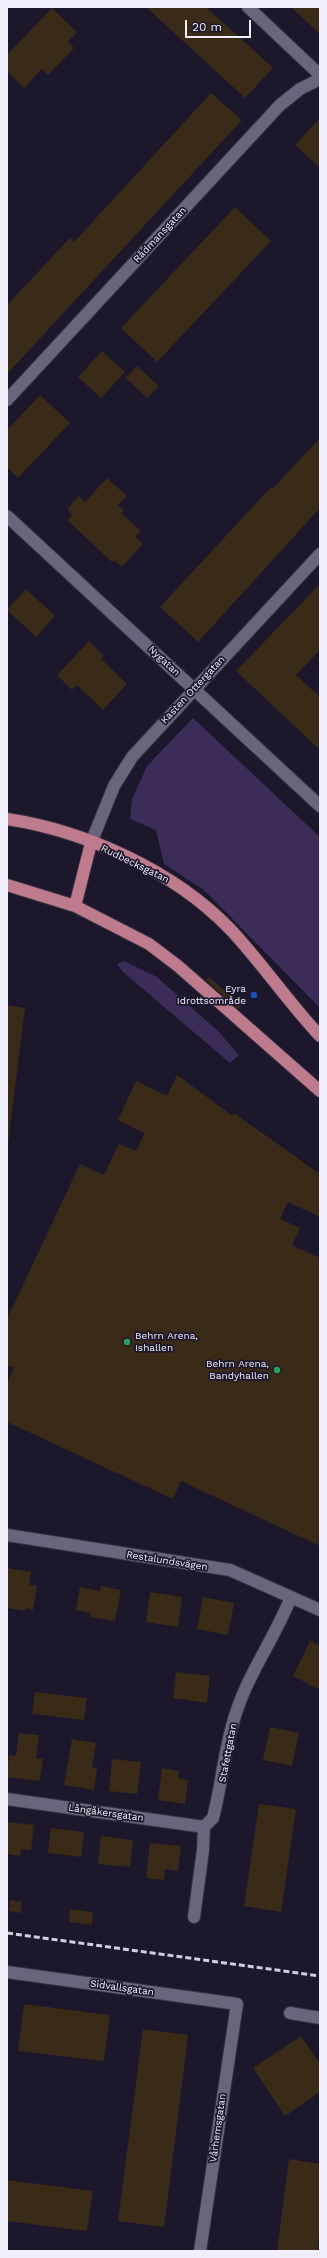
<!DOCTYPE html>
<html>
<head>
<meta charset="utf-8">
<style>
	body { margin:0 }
	#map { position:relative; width:327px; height:2258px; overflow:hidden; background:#1d172b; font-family:"Work Sans",sans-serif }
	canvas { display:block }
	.frame { position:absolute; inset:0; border:8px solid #f1eefc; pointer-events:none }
	.scale { position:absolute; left:185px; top:20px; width:66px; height:18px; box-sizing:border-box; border:2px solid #f1eefc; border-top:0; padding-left:5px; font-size:12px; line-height:14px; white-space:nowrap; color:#f1eefc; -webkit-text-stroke:3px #1d172b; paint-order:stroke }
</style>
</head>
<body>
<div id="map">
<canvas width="327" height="2258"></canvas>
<div class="frame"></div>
<div class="scale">20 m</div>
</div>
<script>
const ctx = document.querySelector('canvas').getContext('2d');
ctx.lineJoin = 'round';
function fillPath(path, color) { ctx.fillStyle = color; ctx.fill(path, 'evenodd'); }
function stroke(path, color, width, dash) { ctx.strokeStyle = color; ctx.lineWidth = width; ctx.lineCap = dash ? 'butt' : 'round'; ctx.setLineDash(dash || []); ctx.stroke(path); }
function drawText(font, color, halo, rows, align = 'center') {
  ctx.font = font + ' "Work Sans",sans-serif'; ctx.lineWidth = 3.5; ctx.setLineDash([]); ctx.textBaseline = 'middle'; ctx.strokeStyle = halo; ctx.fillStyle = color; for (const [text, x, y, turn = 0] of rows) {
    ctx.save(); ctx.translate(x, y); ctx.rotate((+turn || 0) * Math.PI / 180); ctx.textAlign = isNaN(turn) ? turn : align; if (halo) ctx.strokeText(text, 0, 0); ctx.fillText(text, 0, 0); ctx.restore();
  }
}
fillPath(new Path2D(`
	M193,718L320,837V1008L204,890L164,864L156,830L130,819L132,799L147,766Z
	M124,961L157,977L219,1032L239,1055L230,1063L123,972L117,964Z`), '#3b2d58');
fillPath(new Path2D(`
	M146,7H206L273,68L245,98Z
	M291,7H320V34Z
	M52,8L77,32L68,42L74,48L48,75L42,69L24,88L7,71V55Z
	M211,93L242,120L7,374V305L70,238L74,242Z
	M320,118V168L295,145Z
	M235,207L271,241L157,362L121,328Z
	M102,351L125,372L101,398L78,377Z
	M137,366L159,386L147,398L126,378Z
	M40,395L70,423L18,478L7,467V430Z
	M320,438V508L198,642L160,607L271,487L273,488Z
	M107,478L127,496L118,505L124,510L121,513L141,531L135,537L143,544L122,567L114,560L112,562L67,520L72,515L67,509L79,496L85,502Z
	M320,584V650L296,675L320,697V750L236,671Z
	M26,589L55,616L36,637L7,610Z
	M89,641L104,656L101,659L127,684L103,710L77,685L72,690L57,675Z
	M209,977L241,1005L238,1009L206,980Z
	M7,1005L25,1008L8,1144H7Z
	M177,1075L233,1116L234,1113L320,1174V1217L288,1202L280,1219L300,1228L292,1245L320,1258V1546L181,1481L173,1499L7,1422V1383L14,1368L7,1365V1319L80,1164L104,1175L119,1144L136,1151L145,1133L118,1120L136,1081L167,1096Z
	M7,1568L31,1572L29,1585L37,1586L33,1610L25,1608V1611L7,1608Z
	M101,1586L121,1590L115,1621L90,1617L91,1613L76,1610L80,1587L100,1591Z
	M150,1592L182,1597L178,1627L146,1622Z
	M203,1597L234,1603L228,1635L197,1629Z
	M310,1641L320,1646V1690L293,1676Z
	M176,1672L210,1676L207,1703L173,1698Z
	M35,1692L87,1698L84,1720L32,1714Z
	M270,1727L299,1733L292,1766L263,1760Z
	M19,1733L39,1735L36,1758L43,1759L40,1781L7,1777L9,1755L16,1756Z
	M72,1739L96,1743L92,1767L97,1768L94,1790L64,1785Z
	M112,1759L141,1762L137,1794L109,1791Z
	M162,1768L179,1771L178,1778L188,1780L185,1804L158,1800Z
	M259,1804L296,1809L281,1912L244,1906Z
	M7,1822L34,1825L31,1850L21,1849L20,1856L7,1854Z
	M51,1828L84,1832L81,1857L48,1853Z
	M101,1836L133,1840L130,1867L98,1864Z
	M150,1843L181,1846L178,1871L165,1869L164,1880L146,1878Z
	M10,1900L22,1902L21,1913L9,1911Z
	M70,1909L93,1912L92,1925L69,1922Z
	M24,2004L110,2015L104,2061L18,2051Z
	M143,2029L188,2035L164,2227L118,2221Z
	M301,2036L320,2064V2092L285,2116L253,2068Z
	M289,2159L320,2164V2231L317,2251H277Z
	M7,2180L93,2191L87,2231L7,2221Z`), '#392b18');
const minor = new Path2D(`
	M248,7L320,75
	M7,400L280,105L300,89L320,79
	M7,516L320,806
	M91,843L114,786L132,757L320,554
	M7,1535L230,1570L320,1610
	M7,1799L204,1827
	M194,1917L203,1850L204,1827L213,1818C222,1784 224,1749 235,1716C248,1673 275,1638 291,1597
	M7,1972L237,2004L200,2251
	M290,2013L320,2018`);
const major = new Path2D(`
	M7,819C86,831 174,871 230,929C262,963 288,1002 320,1036
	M7,885L75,906L149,944L178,966L320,1091
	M75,906L91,843`);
stroke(minor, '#373341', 14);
stroke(major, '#373341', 14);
stroke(minor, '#6a657c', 12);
stroke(major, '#bf7b8e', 12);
stroke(new Path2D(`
	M7,1933L320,1976`), '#d1cedd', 3, [6, 3]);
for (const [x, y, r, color] of [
	[254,995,4,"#1a4fb4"],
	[127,1342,4,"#2e9e5b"],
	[277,1370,4,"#2e9e5b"]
]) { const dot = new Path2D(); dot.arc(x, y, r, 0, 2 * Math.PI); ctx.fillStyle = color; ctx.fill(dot); stroke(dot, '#1d172b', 1.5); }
drawText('10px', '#f1eefc', '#1d172b', [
	["Rådmansgatan",160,235,-47],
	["Nygatan",164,661,43],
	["Kasten Ottergatan",193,690,-47],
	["Rudbecksgatan",135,864,26],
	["Restalundsvägen",167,1561,9],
	["Stafettgatan",228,1753,-79],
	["Långåkersgatan",106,1813,8],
	["Sidvallsgatan",122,1988,8],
	["Vårhemsgatan",218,2128,-82]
]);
drawText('10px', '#f1eefc', '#1d172b', [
	["Eyra",246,989],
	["Idrottsområde",246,1001],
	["Behrn Arena,",135,1336,"left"],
	["Ishallen",135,1348,"left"],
	["Behrn Arena,",269,1364],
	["Bandyhallen",269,1376]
], 'right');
</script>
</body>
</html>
